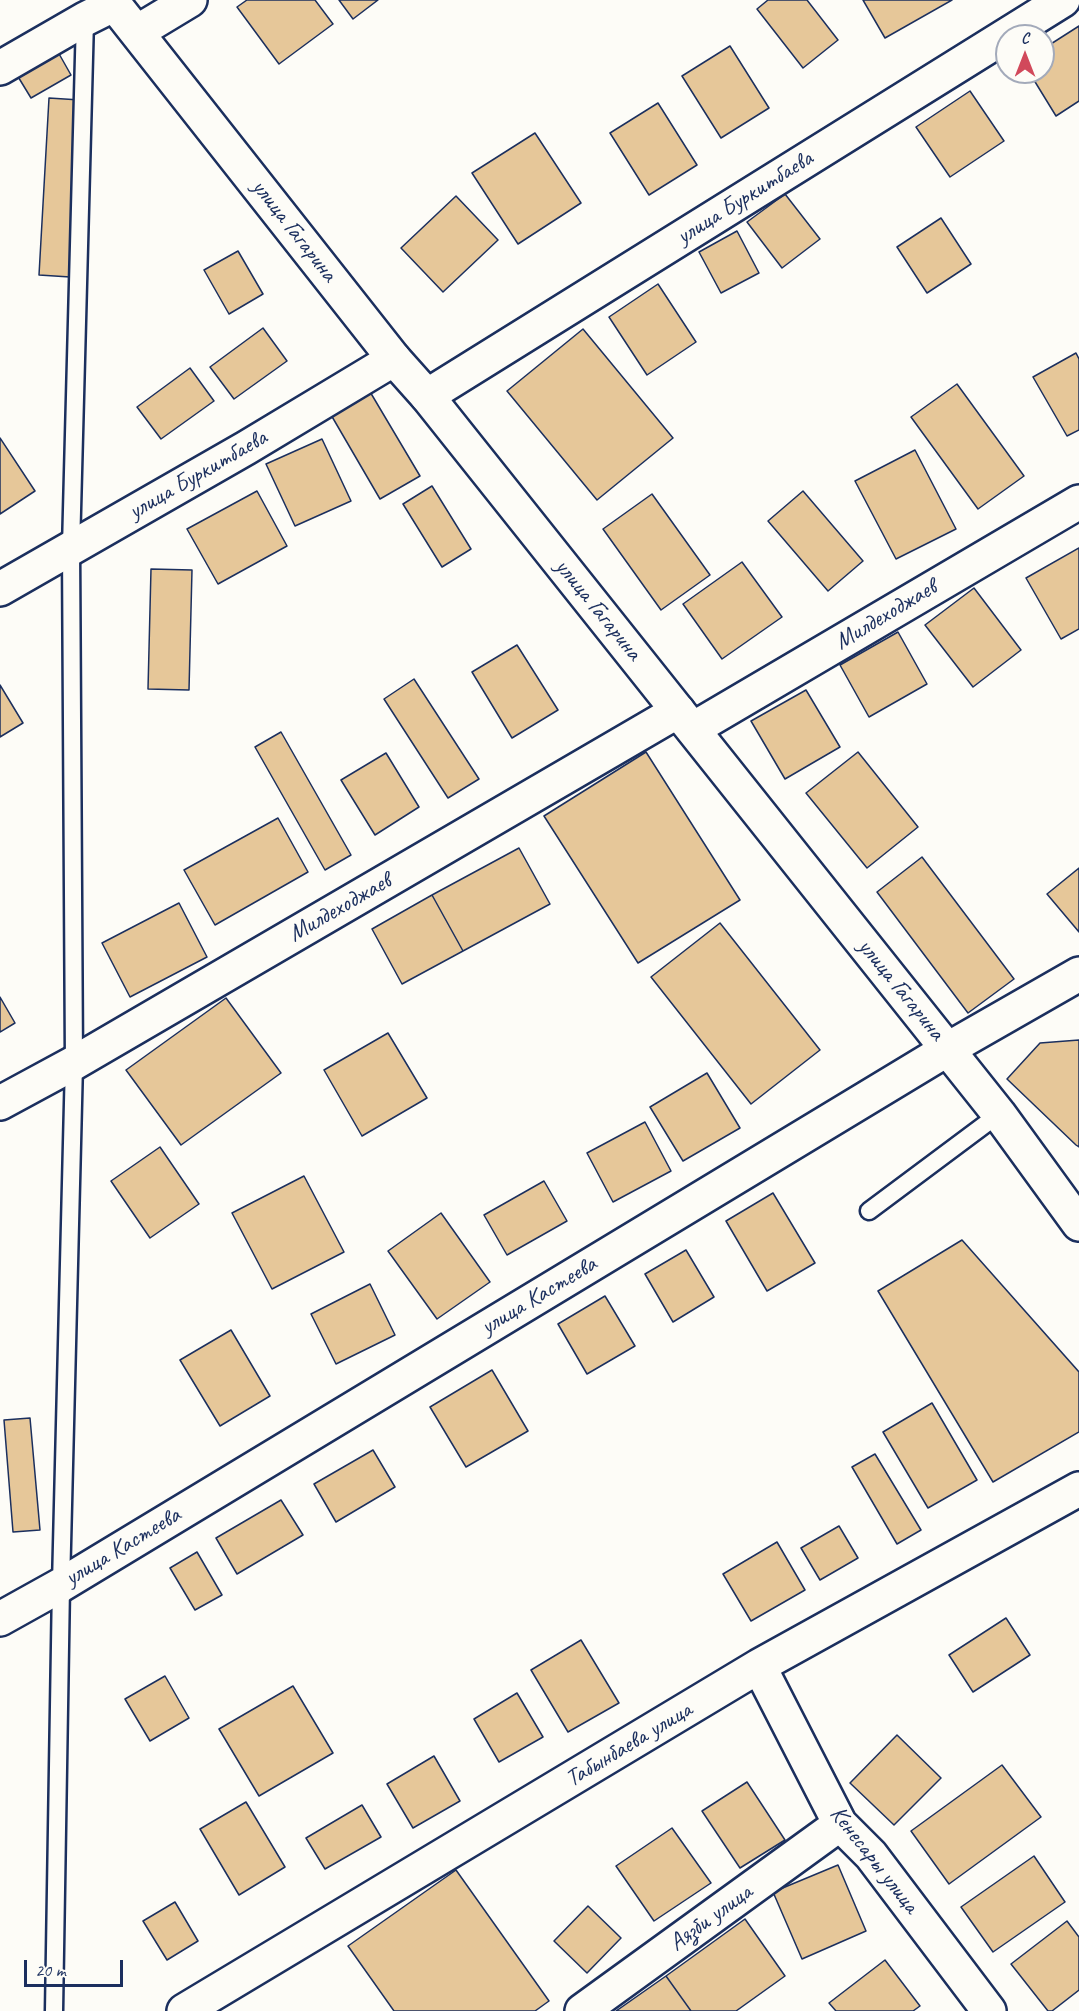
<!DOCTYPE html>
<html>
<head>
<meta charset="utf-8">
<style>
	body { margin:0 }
	#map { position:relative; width:1079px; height:2011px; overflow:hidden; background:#fdfcf7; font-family:Caveat,sans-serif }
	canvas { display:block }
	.north { position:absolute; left:995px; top:24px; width:60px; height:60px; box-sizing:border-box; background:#fdfcf7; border:2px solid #a3aaba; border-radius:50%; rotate:0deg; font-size:16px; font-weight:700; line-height:24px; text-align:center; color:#1b2f5e }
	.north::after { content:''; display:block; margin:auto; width:21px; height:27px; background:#d1495b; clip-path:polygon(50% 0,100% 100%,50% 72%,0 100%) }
	.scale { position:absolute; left:24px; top:1960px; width:99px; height:27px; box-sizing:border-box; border:3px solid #1b2f5e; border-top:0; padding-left:8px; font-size:18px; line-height:21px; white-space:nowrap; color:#1b2f5e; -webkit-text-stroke:4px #fdfcf7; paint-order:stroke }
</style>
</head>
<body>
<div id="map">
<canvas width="1079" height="2011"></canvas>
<div class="north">С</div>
<div class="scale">20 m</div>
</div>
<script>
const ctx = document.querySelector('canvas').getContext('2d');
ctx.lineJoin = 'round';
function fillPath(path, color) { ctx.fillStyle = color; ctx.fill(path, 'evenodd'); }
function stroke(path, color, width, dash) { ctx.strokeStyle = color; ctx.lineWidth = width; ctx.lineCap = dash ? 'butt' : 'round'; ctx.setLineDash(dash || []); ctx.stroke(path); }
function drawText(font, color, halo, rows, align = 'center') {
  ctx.font = font + ' Caveat,sans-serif'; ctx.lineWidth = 5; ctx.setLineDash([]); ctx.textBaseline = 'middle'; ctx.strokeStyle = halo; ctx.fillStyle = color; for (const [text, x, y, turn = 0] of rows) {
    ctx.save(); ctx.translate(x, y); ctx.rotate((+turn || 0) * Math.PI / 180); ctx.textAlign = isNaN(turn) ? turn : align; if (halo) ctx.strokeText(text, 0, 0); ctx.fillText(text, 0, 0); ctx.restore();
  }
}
const building = new Path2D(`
	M247,0H315L333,24L279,64L237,7Z
	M339,0H378L353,19Z
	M768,0H807L838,40L803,68L757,9Z
	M863,0H952L885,38Z
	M1079,26V101L1056,116L1029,72H1043V49Z
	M730,46L769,108L721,138L682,76Z
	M58,52L71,75L31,98L17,75Z
	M970,91L1004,141L950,177L916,127Z
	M49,98L80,100L70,277L39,275Z
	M658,103L697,165L649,195L610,133Z
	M535,133L581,203L518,244L472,173Z
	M785,194L820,239L782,268L747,222Z
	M456,196L498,240L443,292L401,248Z
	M941,218L971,264L927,293L897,247Z
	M737,231L759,273L721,293L699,252Z
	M238,251L263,294L229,314L204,270Z
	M658,284L696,342L647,375L609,317Z
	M263,328L287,361L234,399L210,367Z
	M583,329L673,438L597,500L507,391Z
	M1076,353L1079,359V430L1067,436L1033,377Z
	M190,368L214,401L161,439L137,407Z
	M957,384L1024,476L978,509L911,417Z
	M366,385L420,476L380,499L327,408Z
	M0,438L35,491L0,514Z
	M322,439L351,501L295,526L266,464Z
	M915,450L956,529L896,559L855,481Z
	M432,486L471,549L442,567L403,504Z
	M257,491L287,546L218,584L187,529Z
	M803,491L863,561L828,591L768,521Z
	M652,494L710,575L661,610L603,529Z
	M1079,548V629L1061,639L1026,578Z
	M742,562L782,617L722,659L683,604Z
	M151,569L192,570L189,690L148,689Z
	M974,588L1021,650L973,687L925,625Z
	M898,632L927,684L869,717L840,665Z
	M517,645L558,710L512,738L472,672Z
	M414,679L479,779L448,798L384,699Z
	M0,685L23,723L0,737Z
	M806,690L840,747L785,779L751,721Z
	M281,732L351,855L325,870L255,747Z
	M646,752L740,900L638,963L544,816Z
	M858,752L918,827L867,868L806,793Z
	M386,753L419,807L375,835L341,780Z
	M278,818L308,872L215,925L184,870Z
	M519,848L550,904L463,951L432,895Z
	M922,857L1014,979L968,1013L877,892Z
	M1079,868V932L1047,894Z
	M432,895L463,951L402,984L372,929Z
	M179,903L207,957L130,997L102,943Z
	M720,923L820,1050L751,1104L651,977Z
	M0,997L15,1023L0,1032Z
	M226,998L281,1073L181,1145L126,1070Z
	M388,1033L427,1098L362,1136L324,1070Z
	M1079,1040V1147L1076,1145L1007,1079L1040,1043Z
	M707,1073L740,1128L683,1161L650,1107Z
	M645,1122L671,1171L613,1202L587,1153Z
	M160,1147L199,1204L150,1238L111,1181Z
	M304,1176L344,1252L272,1289L232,1213Z
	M544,1181L567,1221L507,1255L484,1215Z
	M773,1193L815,1263L767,1291L726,1221Z
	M441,1213L490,1282L437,1319L388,1251Z
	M962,1240L1079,1372V1432L993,1482L878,1291Z
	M686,1250L714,1297L673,1322L645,1274Z
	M370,1284L395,1335L336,1364L311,1314Z
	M605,1296L635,1346L587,1374L558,1324Z
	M231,1330L270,1396L220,1426L180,1360Z
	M492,1370L528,1431L466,1467L430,1407Z
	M932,1403L977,1480L928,1508L883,1432Z
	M30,1418L40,1530L13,1532L4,1420Z
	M373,1450L395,1487L336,1522L314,1484Z
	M875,1454L921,1530L897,1544L852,1467Z
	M281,1500L303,1535L237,1574L216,1538Z
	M839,1526L858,1558L820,1580L801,1548Z
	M777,1542L805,1590L751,1621L723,1574Z
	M197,1552L222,1595L195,1610L170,1568Z
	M1006,1618L1030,1655L973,1692L949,1655Z
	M581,1640L619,1703L568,1732L531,1670Z
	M165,1676L189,1718L150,1741L125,1699Z
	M293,1686L333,1753L259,1796L219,1729Z
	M517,1693L543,1737L499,1762L474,1719Z
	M897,1735L941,1778L894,1825L850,1783Z
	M434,1756L460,1801L413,1828L387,1784Z
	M1002,1765L1041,1817L949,1884L911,1831Z
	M747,1782L785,1840L740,1868L702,1811Z
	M246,1802L285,1867L239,1895L200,1829Z
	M362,1805L381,1837L325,1869L306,1838Z
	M672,1828L711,1883L654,1921L616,1866Z
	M1034,1856L1065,1902L993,1952L961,1907Z
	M838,1865L866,1931L802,1959L773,1892Z
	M456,1870L549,2001L535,2011H394L348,1946Z
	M175,1902L198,1941L167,1960L143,1921Z
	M588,1906L621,1938L587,1973L554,1941Z
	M745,1919L785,1976L736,2011H691L666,1976Z
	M1067,1921L1079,1937V1990L1052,2011H1048L1011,1964Z
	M885,1960L920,2006L913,2011H836L829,2003Z
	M666,1976L691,2011H616Z`);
fillPath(building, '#e6c799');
stroke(building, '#1b2f5e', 1.5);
const service = new Path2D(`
	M869,1211L999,1114
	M54,2011L61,1585L74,1063L71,548L85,19`);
const minor = new Path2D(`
	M137,32L190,0
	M0,68L85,19L115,4
	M427,396L1063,0
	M0,589L246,448L394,359
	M693,729L1079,502
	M0,1103L74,1063L678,711
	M0,1619L61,1585L948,1049L1079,974
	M759,1666L840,1824L871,1855L989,2011
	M184,2011L759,1666L1079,1489
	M582,2011L840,1824`);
const secondary = new Path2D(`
	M111,0L394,359L427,396L999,1114L1079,1224`);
stroke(service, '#1b2f5e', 21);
stroke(minor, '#1b2f5e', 38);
stroke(secondary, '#1b2f5e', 38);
stroke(service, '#fdfcf7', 16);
stroke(minor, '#fdfcf7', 33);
stroke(secondary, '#fdfcf7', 33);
drawText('24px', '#1b2f5e', '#fdfcf7', [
	["улица Буркитбаева",745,198,-32],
	["улица Гагарина",294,231,52],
	["улица Буркитбаева",198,475,-30],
	["улица Гагарина",598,610,51],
	["Милдеходжаев",886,615,-31],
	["Милдеходжаев",340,908,-30],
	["улица Гагарина",901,990,51],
	["улица Кастеева",539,1296,-31],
	["улица Кастеева",123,1547,-31],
	["Табынбаева улица",629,1745,-31],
	["Кенесары улица",874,1860,52],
	["Аязби улица",711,1918,-36]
]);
</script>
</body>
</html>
